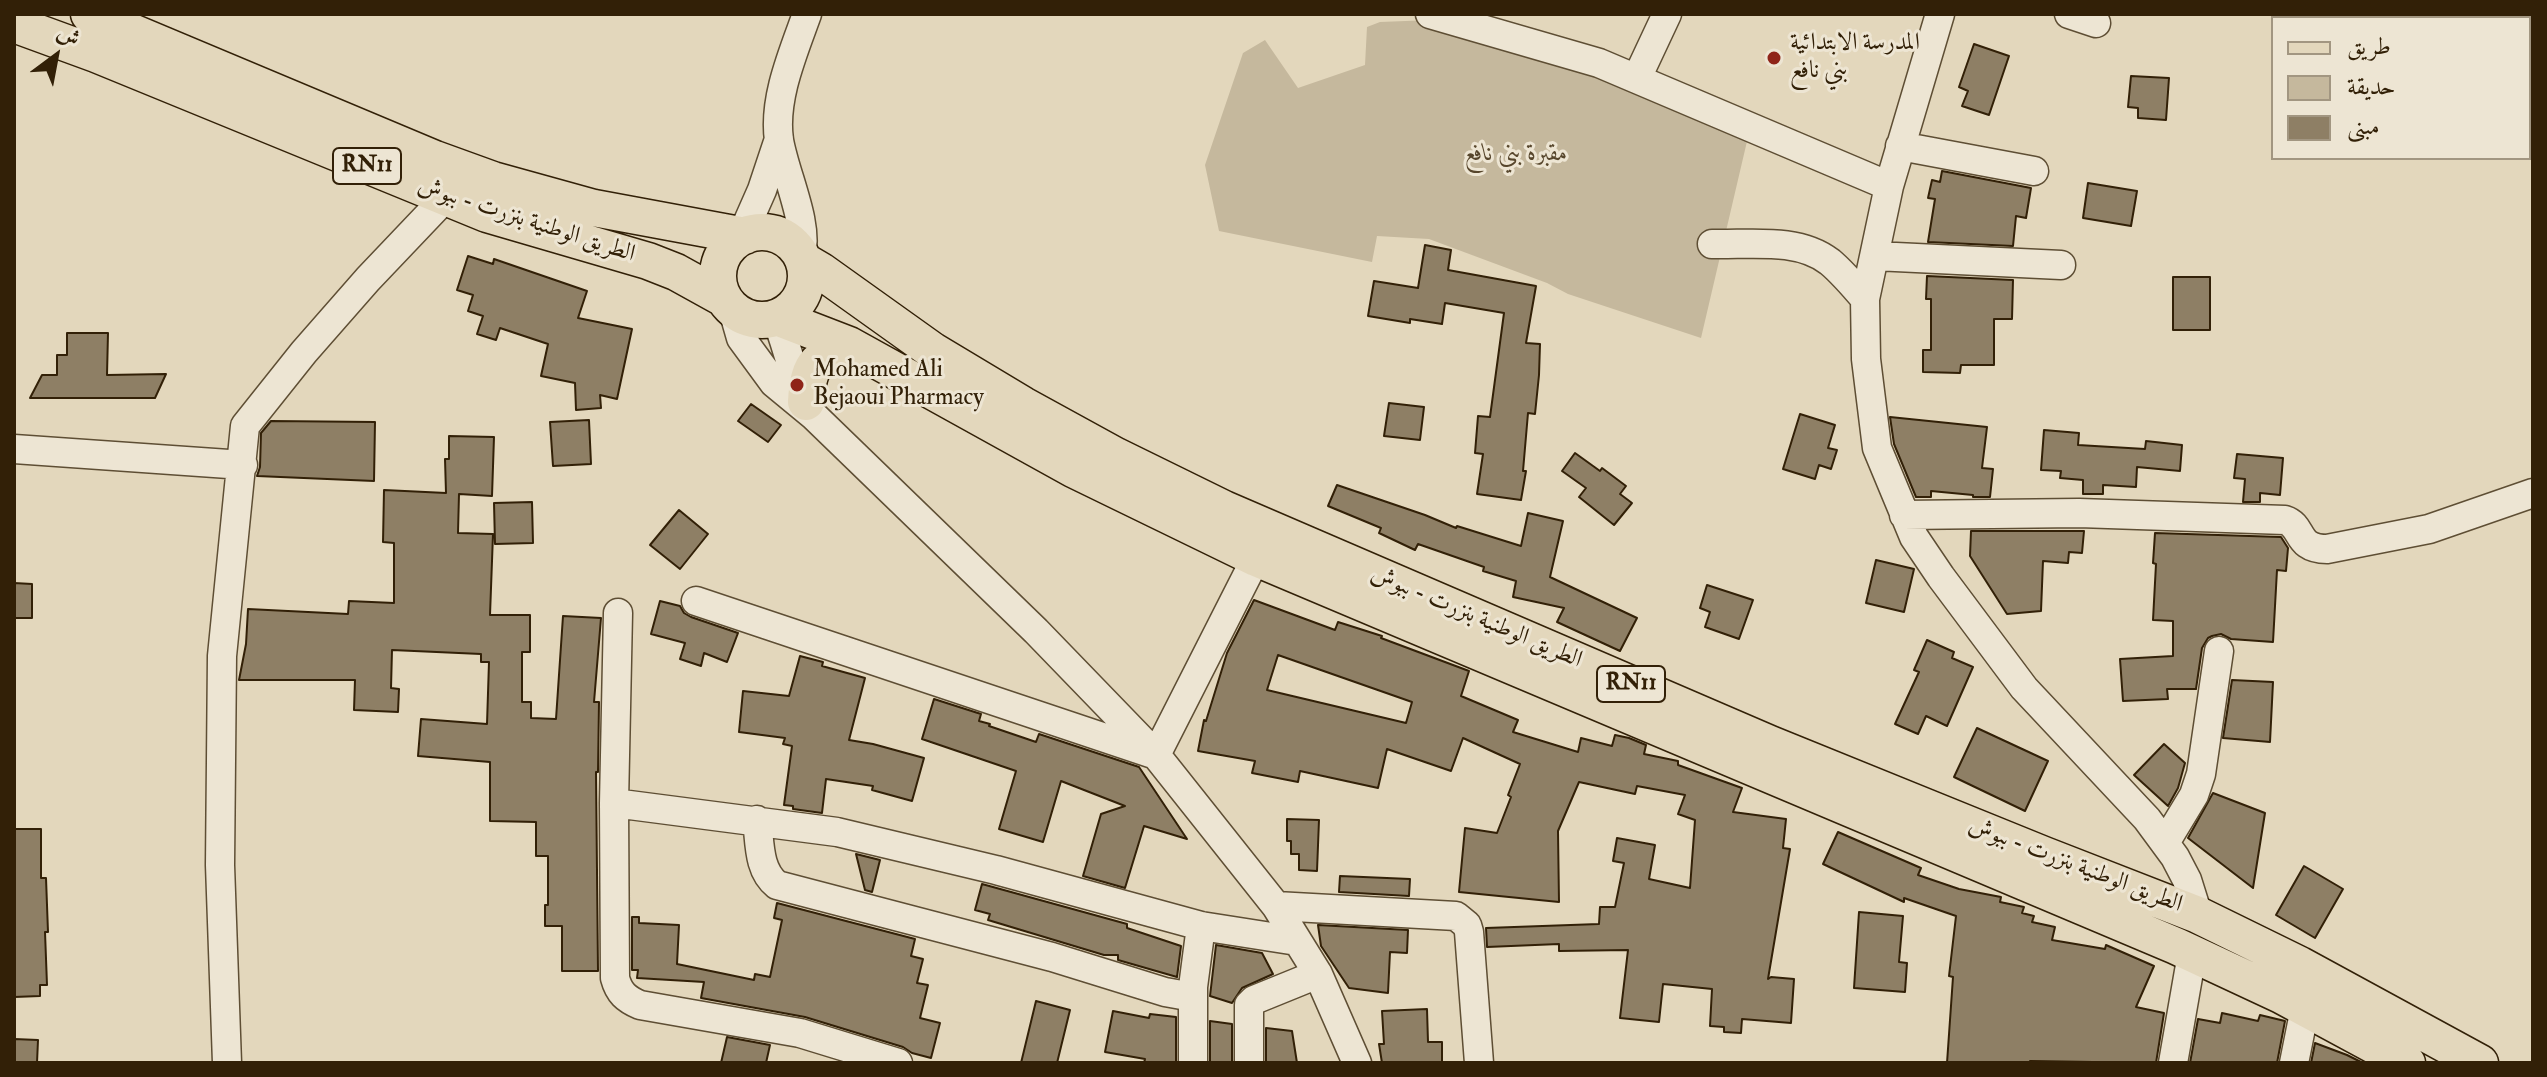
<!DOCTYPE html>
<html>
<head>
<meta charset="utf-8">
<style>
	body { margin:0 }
	#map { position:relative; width:2547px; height:1077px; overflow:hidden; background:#e3d7bc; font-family:"IM FELL Double Pica",Amiri,serif }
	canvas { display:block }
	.frame { position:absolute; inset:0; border:16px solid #322007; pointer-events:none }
	.legend { position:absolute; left:2271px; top:16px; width:260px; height:144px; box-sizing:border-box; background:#ede5d3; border:2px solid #a29681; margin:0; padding:10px 14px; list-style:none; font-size:24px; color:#322007 }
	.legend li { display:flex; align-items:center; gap:16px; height:40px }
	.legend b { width:40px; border:2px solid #a29681 }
	.north { position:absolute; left:16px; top:16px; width:80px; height:80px; -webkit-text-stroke:6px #ede5d3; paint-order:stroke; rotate:32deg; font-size:22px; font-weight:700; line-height:32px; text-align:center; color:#322007 }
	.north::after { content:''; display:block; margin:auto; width:28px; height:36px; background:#322007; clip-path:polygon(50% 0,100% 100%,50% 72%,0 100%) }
</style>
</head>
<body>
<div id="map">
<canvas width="2547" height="1077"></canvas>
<div class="frame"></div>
<ul class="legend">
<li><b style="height:10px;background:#e3d7bc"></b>طريق</li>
<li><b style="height:22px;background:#c5b89d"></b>حديقة</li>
<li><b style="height:22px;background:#8e7f65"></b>مبنى</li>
</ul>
<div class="north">ش</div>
</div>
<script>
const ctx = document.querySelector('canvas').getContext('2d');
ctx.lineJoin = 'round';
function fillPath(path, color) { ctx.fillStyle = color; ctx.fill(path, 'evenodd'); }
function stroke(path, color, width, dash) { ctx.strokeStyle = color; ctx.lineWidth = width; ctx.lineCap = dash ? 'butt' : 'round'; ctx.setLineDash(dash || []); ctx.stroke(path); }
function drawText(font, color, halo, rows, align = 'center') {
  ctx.font = font + ' "IM FELL Double Pica",Amiri,serif'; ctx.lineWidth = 6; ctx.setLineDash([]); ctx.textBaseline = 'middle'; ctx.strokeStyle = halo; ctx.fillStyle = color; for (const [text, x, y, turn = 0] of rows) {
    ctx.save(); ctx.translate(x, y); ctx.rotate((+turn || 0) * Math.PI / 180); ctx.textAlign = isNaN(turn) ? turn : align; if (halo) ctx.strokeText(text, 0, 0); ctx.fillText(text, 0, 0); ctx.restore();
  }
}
fillPath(new Path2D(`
	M1431,20L1546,49L1748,137L1701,338L1568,294L1547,283L1429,239L1377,236L1372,262L1219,231L1205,165L1243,53L1265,40L1298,88L1365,65L1367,27L1380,22Z`), '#c5b89d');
const building = new Path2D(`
	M1974,44L2009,56L1989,115L1962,106L1968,91L1959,87Z
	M2131,76L2169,78L2166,120L2138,118V108L2128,107Z
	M1942,171L2031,188L2026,218L2016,216L2013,246L1928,242L1935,199L1928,198L1932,180L1940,182Z
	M2088,183L2137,191L2131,226L2083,218Z
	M1425,245L1451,250L1448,270L1536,286L1526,343L1540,344L1539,375L1535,414L1528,413L1523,471H1526L1521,500L1477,494L1483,454L1475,453L1478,416L1490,417L1504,313L1445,303L1442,324L1410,319V323L1368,316L1374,281L1418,288Z
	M468,256L493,264L494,259L587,291L578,318L632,329L617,399L600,395L601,408L576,410L575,383L541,376L548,344L500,328L496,340L477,334L483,316L468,311L473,295L457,290Z
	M1927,276L2013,280L2012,319H1994V365H1961L1960,373L1923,372V350H1931V299H1926Z
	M2173,277H2210V330H2173Z
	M67,333H108L107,375L166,374L155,398H30L42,375H57V355H67Z
	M1389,403L1424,407L1420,440L1384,436Z
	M751,404L781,425L768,442L738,421Z
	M1800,414L1835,425L1828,448L1837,450L1831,469L1819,465L1815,479L1783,469Z
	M1890,417L1987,427L1982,468L1993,469L1990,497H1973V495L1931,491V497H1916L1894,444Z
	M589,420L591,464L553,466L550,422Z
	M271,421L375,422L374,481L257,476L260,467L261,433Z
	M2044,430L2079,433L2078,445L2145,449L2146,441L2182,445L2180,471L2137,467L2136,487L2103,485V494H2083V480L2060,478L2061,471L2041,470Z
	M449,436L494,437L492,496L459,494L458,533L493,534L490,615H530V652H522V702H531V718L556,719L563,616L601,618L594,702H599L598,772H596L598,971H562V926H545V905H548V856H536V822L490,821V762L418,756L421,719L487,724L489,662H481V654L392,650L391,688L399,689L398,712L354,710L355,680H239L246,644L248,609L348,614L349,601L394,603V543L383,542L384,490L446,493L445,459H449Z
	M1575,453L1600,471L1602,468L1626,486L1620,494L1632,503L1614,525L1579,497L1586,488L1562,471Z
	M2237,454L2283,458L2280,495L2260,493V502H2243L2245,479L2234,478Z
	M1337,485L1425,515L1456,528L1457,526L1521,546L1528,513L1563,521L1550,577L1637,618L1620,651L1557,622L1564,608L1513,597L1516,581L1483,571L1484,567L1418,544L1415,550L1379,533L1381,528L1328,506Z
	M532,502L533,543L495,544L494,503Z
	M679,510L708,534L680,569L650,545Z
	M1971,531H2084L2082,553L2069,552L2068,563L2043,561L2041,611L2007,614L1970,556Z
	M2155,533L2281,537L2288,548L2286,571L2277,570L2273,642L2231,639L2221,634L2212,636L2208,638L2202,648L2196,689H2167L2168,699L2123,701L2120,659L2173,656V621L2153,620L2156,564L2153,563Z
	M1876,560L1914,569L1904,612L1866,603Z
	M14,583L32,584V618H14Z
	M1707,585L1753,600L1739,639L1705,627L1710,612L1700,608Z
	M1254,600L1335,630L1338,622L1382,636L1381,638L1469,671L1461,696L1518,720L1513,732L1578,752L1581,738L1612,746L1615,735L1629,738L1646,745L1644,754L1678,761V765L1742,788L1733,812L1786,819L1783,848L1790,849L1768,979L1771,977L1794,979L1791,1023L1742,1019L1741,1033L1724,1032V1027L1710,1026L1712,989L1663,984L1659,1022L1620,1018L1628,950L1559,951V944L1487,947L1486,928L1599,924L1600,907H1615L1624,863L1613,861L1617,838L1655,845L1649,879L1690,888L1695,820L1678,814L1685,795L1637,786L1635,794L1579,782L1558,831L1559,902L1459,892L1465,828L1497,833L1511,797L1508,795L1520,764L1463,738L1451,771L1387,749L1378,788L1300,771L1298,782L1252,773L1255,761L1198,751L1204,720L1206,721L1227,653ZM1278,655L1412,702L1406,723L1267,690Z
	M660,601L680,606L684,613L691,617L738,633L727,662L704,653L701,666L680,659L685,643L651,634Z
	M1927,640L1954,652L1952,658L1973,667L1947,726L1926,716L1918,734L1895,724L1919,672L1914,670Z
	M800,656L823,662L822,666L865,678L849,740L873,744L924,758L912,801L872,790L873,786L826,779L822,813L793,809V806L784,805L792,746L783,744L785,738L739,732L743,691L789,696Z
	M2232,680L2273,682L2270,742L2223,738Z
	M934,699L981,714L979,721L990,724L989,726L1036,742L1039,734L1139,767L1187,839L1144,826L1125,888L1083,876L1101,814L1125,806L1061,781L1043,842L999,829L1016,771L922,739Z
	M1977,728L2048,761L2025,811L1954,777Z
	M2164,744L2185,763L2178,788L2168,806L2134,775Z
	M2213,793L2265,813L2253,888L2188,838Z
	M1287,819L1319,820L1317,871L1299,870V854H1291V841H1287Z
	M14,829H41V878H46L48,932H45L47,985H40V996L14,997Z
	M1838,832L1921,868L1918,875L1959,889L2001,897L2000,902L2024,907L2022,913L2034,916L2032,922L2055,927L2052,940L2105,949L2106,945L2154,966L2136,1007L2164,1013L2156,1063L2030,1061V1063H1947L1953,977L1949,976L1956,916L1904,898V902L1823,864Z
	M856,854L880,860L872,892L865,890Z
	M2304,866L2343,889L2315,938L2276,915Z
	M1340,876L1410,879L1409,896L1339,892Z
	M982,884L1127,924V928L1181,946L1177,977L1118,960V955H1104L988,920L990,914L975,910Z
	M777,903L915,939L911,956L923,959L917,983L928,985L920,1018L940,1023L931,1058L912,1053L903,1047L805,1017L701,998L704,982L637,978L638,970H632V917H639V923L679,925L677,964L754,980L755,974L770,977L782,920L774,918Z
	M1859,912L1903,916L1899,962L1907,963L1905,992L1854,988Z
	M1318,925L1408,930L1407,953L1390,952L1388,993L1349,988L1321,946Z
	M1216,945L1262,953L1273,974L1242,988L1232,1003L1210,996Z
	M1036,1001L1070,1010L1057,1063H1021Z
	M1427,1009L1428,1042H1442V1063H1382L1379,1044H1384L1382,1011Z
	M1113,1011L1149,1018L1150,1014L1176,1017V1063H1144L1145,1059L1105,1052Z
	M2222,1013L2258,1021L2260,1015L2285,1021L2277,1063H2190L2198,1019L2220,1023Z
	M1210,1021L1232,1024V1063H1210Z
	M1266,1028L1292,1031L1297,1063H1266Z
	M727,1037L770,1045L766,1063H721Z
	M14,1039L38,1040L37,1063H14Z
	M2315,1043L2347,1055L2363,1063H2311Z`);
fillPath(building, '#8e7f65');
stroke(building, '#322007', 2);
const minor = new Path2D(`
	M1430,14L1599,63L1889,186
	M1940,14L1889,186L1865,299L1866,359L1877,448L1914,537L1941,577L2024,688L2147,819L2175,857L2187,880L2198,915
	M2069,14L2096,23
	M1637,78L1667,14
	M1900,146L2034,171
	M746,235L747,224L762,190L779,139
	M1712,244C1750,245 1798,237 1830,262C1843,273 1854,286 1865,299
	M801,255C809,223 785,175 779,140C773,99 793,53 807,14
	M1875,256L2061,265
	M733,310L741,338L774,383L814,416L1036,631L1156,755L1276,906L1318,974L1357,1063
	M776,318C788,347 792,377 808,405
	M14,449L243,465
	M1904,515L2079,513L2285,520C2304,526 2295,549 2327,549L2429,529L2533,493
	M696,601L1156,755L1256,558
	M618,613L614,803L615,978C619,993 626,999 640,1005L800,1033L898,1063
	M614,803L837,832L996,870L1201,926L1297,941
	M757,820C760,843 758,870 777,885L1052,957L1165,992L1193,997
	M2165,843L2194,795L2201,774L2219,651
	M1276,906L1456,916L1467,925L1469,932L1479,1063
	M227,1063L220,865L222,656L245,426L304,352L368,279L446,197
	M1193,1063V987L1201,926
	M1249,1063V1005L1254,1000L1318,974
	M2173,1063L2192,954
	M2294,1063L2305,1008`);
const major = new Path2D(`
	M89,14L435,159L493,180L594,208L745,236
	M14,24L96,54L487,214L648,261L676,272L723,298
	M718 276a44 44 0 1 1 88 0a44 44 0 1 1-88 0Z
	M804,261L821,271L933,351L1023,405L1116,456L1224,509L1770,744L2044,855L2198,915L2300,965L2480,1063
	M779,318L849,345L1073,469L1256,558L2176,946L2281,995L2407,1063
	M806,402C808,362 818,354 855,349`);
stroke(minor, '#5e4e34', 31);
stroke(major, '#322007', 39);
stroke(minor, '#ede5d3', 28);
stroke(major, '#e3d7bc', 36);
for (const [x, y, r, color] of [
	[1774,58,8,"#8f2418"],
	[797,385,8,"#8f2418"]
]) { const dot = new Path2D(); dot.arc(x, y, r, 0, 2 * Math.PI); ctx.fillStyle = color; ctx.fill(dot); stroke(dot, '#ede5d3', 3); }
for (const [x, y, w] of [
	[367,166,68],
	[1631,684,68]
]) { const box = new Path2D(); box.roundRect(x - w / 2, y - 18, w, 36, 6); ctx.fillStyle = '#ede5d3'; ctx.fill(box); stroke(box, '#322007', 2); }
drawText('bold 22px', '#322007', null, [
	["RN11",367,166],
	["RN11",1631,684]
]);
drawText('24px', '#322007', '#ede5d3', [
	["المدرسة الابتدائية",1790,44],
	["بني نافع",1790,72],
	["Mohamed Ali",813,371],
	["Bejaoui Pharmacy",813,399]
], 'left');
drawText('italic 24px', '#57462c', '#ede5d3', [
	["مقبرة بني نافع",1516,155]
]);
drawText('24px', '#322007', '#ede5d3', [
	["الطريق الوطنية بنزرت - ببوش",526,221,18],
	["الطريق الوطنية بنزرت - ببوش",1476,618,23],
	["الطريق الوطنية بنزرت - ببوش",2075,866,21]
]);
</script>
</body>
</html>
